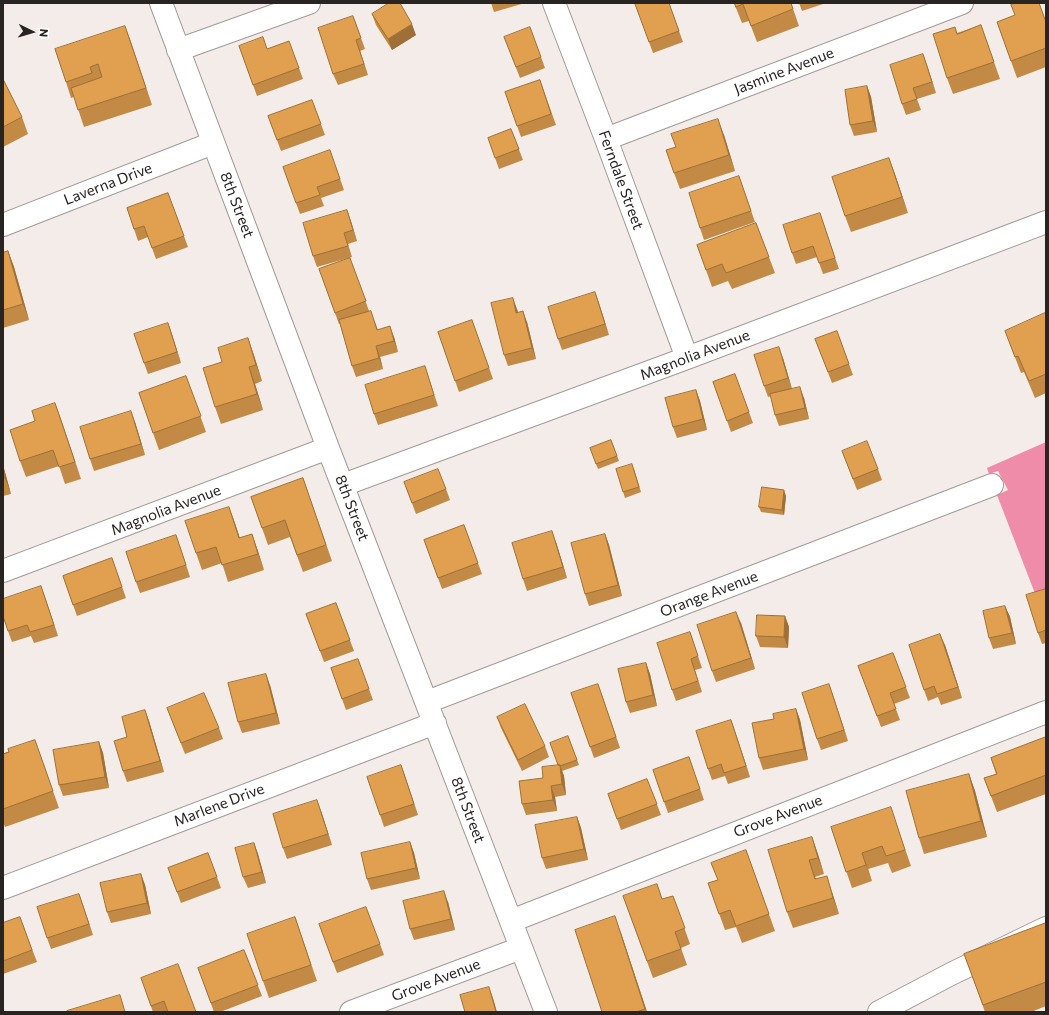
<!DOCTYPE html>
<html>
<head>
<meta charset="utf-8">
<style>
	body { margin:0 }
	#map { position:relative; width:1049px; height:1015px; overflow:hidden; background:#f4ece8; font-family:Commissioner,sans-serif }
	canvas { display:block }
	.frame { position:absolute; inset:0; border:4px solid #272422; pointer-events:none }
	.north { position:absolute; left:12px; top:12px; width:40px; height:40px; -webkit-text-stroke:3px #fff; paint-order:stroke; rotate:95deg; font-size:11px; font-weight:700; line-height:16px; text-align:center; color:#272422 }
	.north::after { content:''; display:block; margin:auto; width:14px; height:18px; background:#272422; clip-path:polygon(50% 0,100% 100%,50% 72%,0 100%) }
</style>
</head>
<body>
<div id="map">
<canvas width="1049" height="1015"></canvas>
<div class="frame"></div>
<div class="north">N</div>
</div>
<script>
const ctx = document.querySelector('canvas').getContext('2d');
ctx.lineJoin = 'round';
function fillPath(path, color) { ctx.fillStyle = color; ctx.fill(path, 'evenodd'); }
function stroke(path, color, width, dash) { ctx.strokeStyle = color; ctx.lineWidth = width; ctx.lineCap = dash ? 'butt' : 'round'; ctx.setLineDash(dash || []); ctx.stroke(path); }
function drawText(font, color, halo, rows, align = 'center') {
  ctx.font = font + ' Commissioner,sans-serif'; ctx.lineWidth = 3; ctx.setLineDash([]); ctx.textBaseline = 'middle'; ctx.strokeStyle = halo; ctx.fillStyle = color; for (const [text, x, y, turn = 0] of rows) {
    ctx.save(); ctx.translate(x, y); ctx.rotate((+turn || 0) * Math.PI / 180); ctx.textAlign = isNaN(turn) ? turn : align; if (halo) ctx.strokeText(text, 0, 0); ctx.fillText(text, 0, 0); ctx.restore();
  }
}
fillPath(new Path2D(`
	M1046,442V622L997,495L1008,490L998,471L989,474L987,468Z`), '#ef8ca9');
const minor = new Path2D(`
	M161,3L328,448L546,1012
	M554,3L606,139L687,358
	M178,50L309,3
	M606,139L962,3
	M3,225L213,143
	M343,485L687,358L1046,222
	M3,571L328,448
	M427,702L992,485
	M3,888L435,723
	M511,921L1046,712
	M351,1012L521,948
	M879,1012L951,974L1046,928`);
stroke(minor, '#a29a97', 24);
stroke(minor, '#fff', 22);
fillPath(new Path2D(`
	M491,3H525L494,12Z
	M669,3L683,42L653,53L635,4Z
	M734,3H791L799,26L757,42L749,21L742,23Z
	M799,3H826L802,11Z
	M372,14L416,35L392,50L376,25Z
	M353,16L365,49L360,51L368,75L338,85L333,74Z
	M997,22H1046V67L1017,78Z
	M981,25L1000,79L953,94L947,78L955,27L957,33Z
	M125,26L152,105L84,127L74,97L71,98L66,82Z
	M504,37L541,57L545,68L520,78Z
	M239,46L267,49L299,68L303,79L257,96Z
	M923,54L936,93L917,99L921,110L906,115L902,104Z
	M3,79L22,117L28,134L3,147Z
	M540,80L556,125L521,137L505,92Z
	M867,86L871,97L877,132L854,136L850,125Z
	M312,100L325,135L281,151L268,116Z
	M511,129L523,160L499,169L488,138Z
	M724,135L735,171L680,189L674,173L676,147Z
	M330,150L344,190L321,198L324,206L300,214L296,203Z
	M889,158L908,213L851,232L845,216Z
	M739,176L755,222L704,240L700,228Z
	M168,193L188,247L156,259L148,237L138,241L127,208Z
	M347,210L357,241L348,244L352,257L317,267L313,256Z
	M756,223L775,273L732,289L728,281L712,287L697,245Z
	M824,225L839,269L823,274L817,257L796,264L792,253Z
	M8,251L14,267L29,320L3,328V253Z
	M350,258L369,311L375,322L378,330L394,337L398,352L380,357L383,369L356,377L352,366L340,324H339L319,269Z
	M595,292L609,335L562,350L558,339Z
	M517,309L518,312L527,322L536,359L508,366L504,355Z
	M1046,315V393L1035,398L1024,372L1021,373L1005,331Z
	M472,320L493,379L459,392L438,332Z
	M168,323L181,363L148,374L144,363Z
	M837,331L853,375L832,383L815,339Z
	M248,338L262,381L255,384L263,410L221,424L215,407L222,362Z
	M783,358L792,389L804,398L809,419L779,426L775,415L771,396L768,397L764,386Z
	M425,366L438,406L378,425L374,414Z
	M735,374L753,423L731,432L713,382Z
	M186,376L206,432L159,450L139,393Z
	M696,390L700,401L707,430L677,438L673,427Z
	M55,403L81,479L65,484L59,466L26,477L20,461L35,421Z
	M135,422L145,455L94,471L90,459Z
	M611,440L619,461L598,469L590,448Z
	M842,451L878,469L882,480L857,490Z
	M3,465L11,494L3,496Z
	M616,469H634L641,492L625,498Z
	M303,478L332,561L303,572L290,537L268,545L251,497Z
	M404,482L446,489L450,500L416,514Z
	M786,496L784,515L761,512L759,507Z
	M229,507L240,538L252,534L264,570L228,582L222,563L202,570L196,553Z
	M464,525L482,574L442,589L424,540Z
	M605,534L609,545L622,596L589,606L585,594Z
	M556,542L567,578L527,591L523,579Z
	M180,546L190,577L140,593L136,582Z
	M112,558L126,598L77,616L63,576Z
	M41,586L58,636L34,643L31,636L12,642L8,631Z
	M1046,589V643L1042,644L1038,633Z
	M336,603L354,651L324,662L306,614Z
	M1005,606L1010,617L1016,644L993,649L989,638Z
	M785,616L789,627L788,648L760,647L756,636Z
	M741,623L755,669L716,682L712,671Z
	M690,632L702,668L695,670L702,692L676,701L672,690Z
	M945,645L962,698L941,705L938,697L928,701L924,690Z
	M893,653L910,698L894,704L900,720L881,727L858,666Z
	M358,659L373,700L346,710L331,668Z
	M646,663L650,674L657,706L630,713L626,702Z
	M829,684L848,741L821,750L817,739Z
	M270,685L280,724L242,733L238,722Z
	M571,693L602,695L620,748L594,758Z
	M167,708L219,728L223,739L185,754Z
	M796,709L800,720L808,760L763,770L759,758L774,719Z
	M145,710L149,721L164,772L127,782L123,771L127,737Z
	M497,717L545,746L549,757L522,771L501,728Z
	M731,720L750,777L728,784L725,776L712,780L708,769Z
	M568,736L579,765L562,771L564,776L566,795L555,797L557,811L526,815L522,804L543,778L558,765Z
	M1046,737V794L997,812L984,778L996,774L991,758Z
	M35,740L59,808L5,827L3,822V754Z
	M99,742L103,753L109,788L63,796L59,785Z
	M689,757L704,800L668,813L653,770Z
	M401,765L418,815L384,827L380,815Z
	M969,774L975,791L987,837L924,854L919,838Z
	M647,779L661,815L621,830L608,794Z
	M321,811L332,845L287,859L283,848Z
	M577,817L581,828L588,860L546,869L542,858Z
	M896,823L911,866L892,873L888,863L868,869L872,881L852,888L831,827Z
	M812,837L824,874L815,877L816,879L832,892L839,914L793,928L787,912Z
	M410,842L414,853L420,879L371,890L367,879Z
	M254,843L258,854L266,883L248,888L243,877Z
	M746,850L775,931L742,943L736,927L725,930L708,883L718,880Z
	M208,853L221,888L181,903L168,868Z
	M141,874L145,885L151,914L111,923L107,912Z
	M79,894L93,935L51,949L47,938Z
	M623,896L662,899L673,896L690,944L681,948L687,965L653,978Z
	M448,902L455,930L414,940L410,929Z
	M20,917L37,962L3,974V923Z
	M295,917L317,981L269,998L263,981Z
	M1046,923V1006L1031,1012H985L964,954Z
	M319,924L380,944L384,955L337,973Z
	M621,933L647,1012H602Z
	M244,950L262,996L220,1012H214L198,968Z
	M141,978L196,1012H153Z`), '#c28a44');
fillPath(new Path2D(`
	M412,24L416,35L392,50L388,39Z
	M125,26L131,42L152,105L146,88Z
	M356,40L360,51L368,75L364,64Z
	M923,54L927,65L936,93L932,82Z
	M867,86L871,97L877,132L873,121Z
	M718,119L724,135L735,171L729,155Z
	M889,158L895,174L908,213L902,197Z
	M347,210L351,221L357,241L353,230Z
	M8,251L14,267L29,320L23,304Z
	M595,292L599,303L609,335L605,324Z
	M513,298L517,309L520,324L516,313Z
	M523,311L527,322L536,359L532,348Z
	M168,323L172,334L181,363L177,352Z
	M390,326L394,337L398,352L394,341Z
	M248,338L254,355L262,381L256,365Z
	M376,346L380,357L383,369L379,358Z
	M779,347L783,358L792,389L788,378Z
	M249,367L255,384L263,410L257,394Z
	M800,387L804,398L809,419L805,408Z
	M696,390L700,401L707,430L703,419Z
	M55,403L61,419L81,479L75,462Z
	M131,411L135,422L145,455L141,444Z
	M3,465L11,494L5,478L3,471Z
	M784,490L786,496L784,515L782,510Z
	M229,507L235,523L245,555L239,538Z
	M552,531L556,542L567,578L563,567Z
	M252,534L258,551L264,570L258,554Z
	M605,534L609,545L622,596L618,585Z
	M41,586L45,597L58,636L54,625Z
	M1005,606L1010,617L1016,644L1012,633Z
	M736,612L741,623L755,669L751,658Z
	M785,616L789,627L788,648L784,637Z
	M940,634L945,645L962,698L958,687Z
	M646,663L650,674L657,706L653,695Z
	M266,674L270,685L280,724L276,713Z
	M829,684L833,695L848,741L844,730Z
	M796,709L800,720L808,760L804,749Z
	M145,710L149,721L164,772L160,761Z
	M731,720L735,731L750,777L746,766Z
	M99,742L103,753L109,788L105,777Z
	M401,765L405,776L418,815L414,804Z
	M560,765L564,776L566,795L562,784Z
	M969,774L975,791L987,837L981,821Z
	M551,786L555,797L557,811L553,800Z
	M317,800L321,811L332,845L328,834Z
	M577,817L581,828L588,860L584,849Z
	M812,837L818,854L824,874L818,858Z
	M410,842L414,853L420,879L416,868Z
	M254,843L258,854L266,883L262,872Z
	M862,853L868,869L872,881L866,865Z
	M809,860L815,877L821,896L815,879Z
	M141,874L145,885L151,914L147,903Z
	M827,876L832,892L839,914L833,898Z
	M444,891L448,902L455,930L451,919Z
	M79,894L83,905L93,935L89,924Z
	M615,916L621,933L647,1012L645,1009Z
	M489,987L493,998L497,1012H496Z`), '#9e7037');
const building = new Path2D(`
	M389,3H400L412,24L388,39L372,14Z
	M638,3H669L679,31L649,42L635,4Z
	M735,3H791L793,9L751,26L743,4L736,7Z
	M1016,3H1039L1046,22V48L1011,61L997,22L1015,15L1011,5Z
	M353,16L361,38L356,40L364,64L333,74L318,28Z
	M981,25L994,62L947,78L933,34L955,27L957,34Z
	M125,26L146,88L78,110L71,88L102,77L98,64L90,67L92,73L66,82L55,49Z
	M530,27L541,57L516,67L504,37Z
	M263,37L267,49L289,41L299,68L253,85L239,46Z
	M923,54L932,82L913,88L917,99L902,104L890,65Z
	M3,79L22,117L3,127Z
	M540,80L551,114L517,126L505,92Z
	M867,86L873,121L850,125L845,90Z
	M312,100L321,124L277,140L268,116Z
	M718,119L729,155L674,173L666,150L676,147L671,134Z
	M511,129L519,149L495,158L488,138Z
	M330,150L340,179L317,187L320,195L296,203L283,167Z
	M889,158L902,197L845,216L832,177Z
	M739,176L751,211L700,228L689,193Z
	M168,193L184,236L152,248L144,226L134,229L127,208Z
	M347,210L353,230L344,233L348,246L313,256L303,223Z
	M820,213L835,258L819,263L813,246L792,253L783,225Z
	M756,223L769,257L726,273L722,264L706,270L697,245Z
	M8,251L23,304L3,310V253Z
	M350,258L366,301L335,313L319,269Z
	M595,292L605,324L558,339L548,307Z
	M513,298L516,313L523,311L532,348L504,355L491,303Z
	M371,311L377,330L390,326L394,341L376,346L379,358L352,366L339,320Z
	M1045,313L1046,315V374L1029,381L1018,356L1015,357L1005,331Z
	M472,320L489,368L455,381L438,332Z
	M168,323L177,352L144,363L134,334Z
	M837,331L849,364L828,372L815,339Z
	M248,338L256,365L249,367L257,394L215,407L203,368L222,362L218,348Z
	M779,347L788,378L764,386L754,355Z
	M425,366L434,395L374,414L365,385Z
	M735,374L749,412L727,421L713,382Z
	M186,376L201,416L153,433L139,393Z
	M800,387L805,408L775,415L770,394Z
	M696,390L703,419L673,427L665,398Z
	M55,403L75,462L59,467L53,450L20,461L10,430L35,421L32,411Z
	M131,411L141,444L90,459L80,427Z
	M611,440L617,456L596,464L590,448Z
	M867,441L878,469L853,479L842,451Z
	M632,464L639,487L623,492L616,469Z
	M438,469L446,489L412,503L404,482Z
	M3,471L5,478H3Z
	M303,478L326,545L297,555L285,520L262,528L251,497Z
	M762,487L784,490L782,510L759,507Z
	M229,507L239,538L252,534L258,554L222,565L216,547L196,553L185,521Z
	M464,525L478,563L438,578L424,540Z
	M552,531L563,567L523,579L512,543Z
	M605,534L618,585L585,594L571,543Z
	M176,535L186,565L136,582L126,552Z
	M112,558L122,587L73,605L63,576Z
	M41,586L54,625L30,632L27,625L8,631L3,616V599Z
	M1046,589V630L1038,633L1026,595Z
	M336,603L350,640L320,651L306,614Z
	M1005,606L1012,633L989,638L983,611Z
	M736,612L751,658L712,671L697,625Z
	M757,615L785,616L784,637L756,636Z
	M690,632L698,656L691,659L698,681L672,690L657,643Z
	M940,634L958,687L937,694L934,686L924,690L909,645Z
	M893,653L906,687L890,693L896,709L877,716L858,666Z
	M358,659L369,689L342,699L331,668Z
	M646,663L653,695L626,702L618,669Z
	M266,674L276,713L238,722L228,683Z
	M598,684L616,737L590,747L571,693Z
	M829,684L844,730L817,739L802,693Z
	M204,693L219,728L181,743L167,708Z
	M525,704L545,746L518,760L497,717Z
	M796,709L804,749L759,758L752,723L774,719L773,714Z
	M145,710L160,761L123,771L114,741L127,737L122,717Z
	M731,720L746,766L724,773L721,764L708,769L696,731Z
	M568,736L577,760L560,766V765H558L550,743Z
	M1046,737V775L991,796L984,778L997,774L991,758Z
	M35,740L53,791L3,809V754L9,752L8,749Z
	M99,742L105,777L59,785L53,750Z
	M689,757L700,789L664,802L653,770Z
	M401,765L414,804L380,815L367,777Z
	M560,765L562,784L551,786L553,800L522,804L519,781L543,778L542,767Z
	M969,774L981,821L919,838L906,791Z
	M647,779L657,804L617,819L608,794Z
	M317,800L328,834L283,848L273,814Z
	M891,807L905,850L886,856L882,846L862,853L866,865L846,872L831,827Z
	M577,817L584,849L542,858L535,825Z
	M812,837L818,858L809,860L815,879L827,876L833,898L787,912L768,850Z
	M410,842L416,868L367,879L361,853Z
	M254,843L262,872L243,877L235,848Z
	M746,850L769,914L736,926L730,910L719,914L708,883L718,880L711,863Z
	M208,853L217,877L177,892L168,868Z
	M141,874L147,903L107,912L100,883Z
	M657,884L662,899L673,896L685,928L675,932L681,949L647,961L623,896Z
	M444,891L451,919L410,929L403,901Z
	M79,894L89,924L47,938L37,907Z
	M366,907L380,944L333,962L319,924Z
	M615,916L645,1009L636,1012H602L575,930Z
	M20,917L32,950L3,961V923Z
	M295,917L311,965L263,981L247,934Z
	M1046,923V982L983,1005L964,954Z
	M244,950L258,985L211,1003L198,968Z
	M178,964L196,1012H168L164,1001L151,1006L141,978Z
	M489,987L496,1012H465L460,995Z
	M120,995L125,1012H67V1011Z`);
fillPath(building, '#e1a04f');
stroke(building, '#9e7037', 1);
drawText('15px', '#272422', '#fff', [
	["Jasmine Avenue",784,71,-21],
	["Ferndale Street",621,180,70],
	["Laverna Drive",108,184,-21],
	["8th Street",237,205,69],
	["Magnolia Avenue",695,355,-21],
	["8th Street",352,508,69],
	["Magnolia Avenue",166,510,-21],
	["Orange Avenue",709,594,-21],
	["Marlene Drive",219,805,-21],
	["8th Street",468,810,69],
	["Grove Avenue",778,816,-21],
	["Grove Avenue",436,980,-21]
]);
</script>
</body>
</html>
